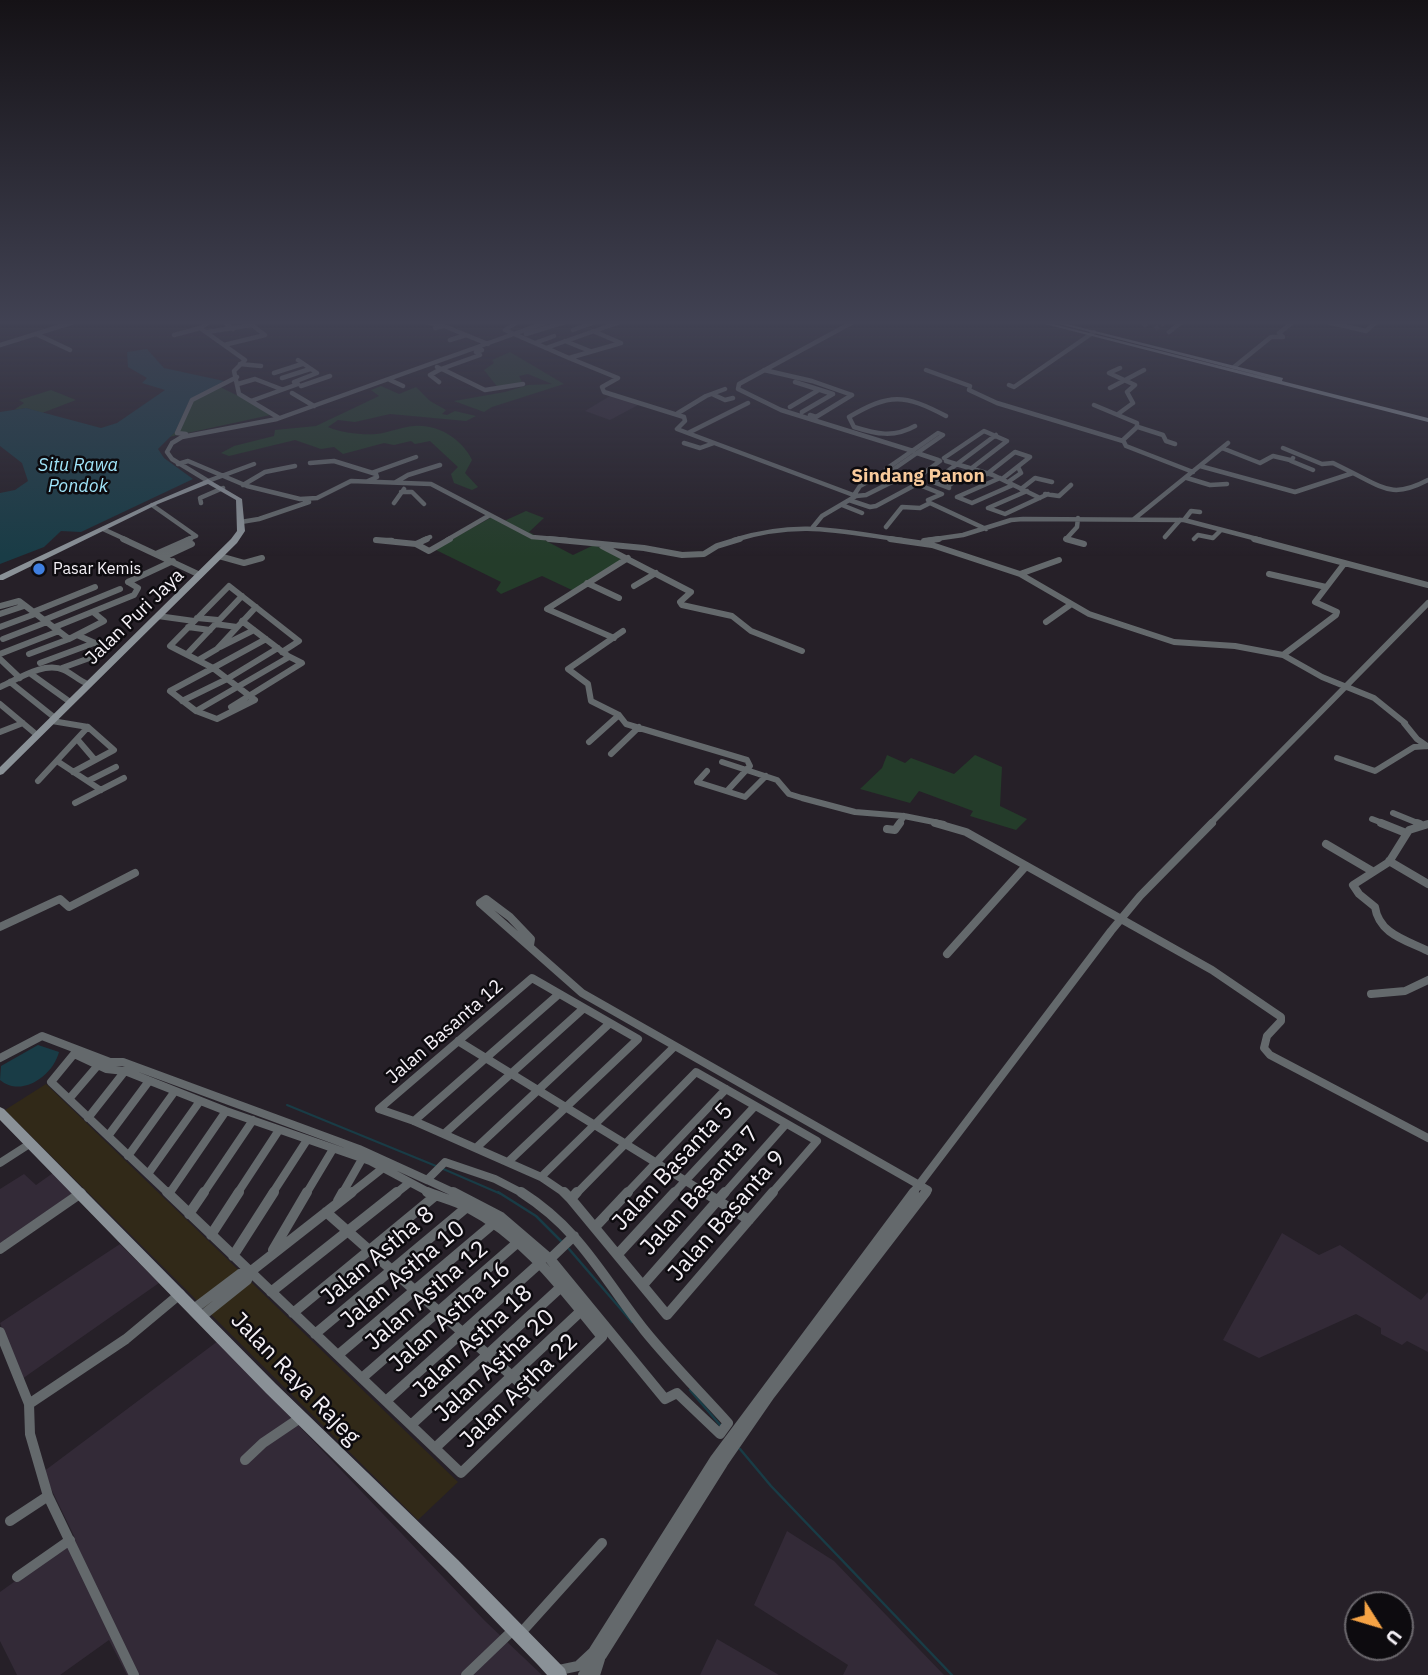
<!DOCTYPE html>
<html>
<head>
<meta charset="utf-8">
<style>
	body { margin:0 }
	#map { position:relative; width:1428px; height:1675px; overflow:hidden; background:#262028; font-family:"IBM Plex Sans",sans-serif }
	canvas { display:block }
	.north { position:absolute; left:1344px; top:1591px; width:70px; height:70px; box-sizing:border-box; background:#0d0b0f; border:2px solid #6a676c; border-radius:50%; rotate:127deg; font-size:19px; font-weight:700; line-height:28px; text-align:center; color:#f5f1f7 }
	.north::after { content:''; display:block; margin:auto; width:24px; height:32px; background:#f5a345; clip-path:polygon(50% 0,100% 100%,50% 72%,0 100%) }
</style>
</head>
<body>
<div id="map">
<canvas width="1428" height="1675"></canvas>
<div class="north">U</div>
</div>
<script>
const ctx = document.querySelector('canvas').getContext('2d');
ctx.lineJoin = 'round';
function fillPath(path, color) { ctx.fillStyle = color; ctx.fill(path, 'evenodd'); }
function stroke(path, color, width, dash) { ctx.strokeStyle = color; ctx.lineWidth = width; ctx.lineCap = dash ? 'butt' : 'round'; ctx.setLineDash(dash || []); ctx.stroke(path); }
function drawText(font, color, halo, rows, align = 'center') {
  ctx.font = font + ' "IBM Plex Sans",sans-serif'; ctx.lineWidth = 5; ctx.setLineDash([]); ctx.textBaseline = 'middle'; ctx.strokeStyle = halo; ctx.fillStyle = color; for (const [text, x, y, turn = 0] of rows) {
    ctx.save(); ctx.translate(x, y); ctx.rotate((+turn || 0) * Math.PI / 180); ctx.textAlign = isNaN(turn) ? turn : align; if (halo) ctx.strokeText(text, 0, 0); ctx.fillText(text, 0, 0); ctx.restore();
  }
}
fillPath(new Path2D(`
	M46,1084L458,1482L418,1520L5,1110Z`), '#312918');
fillPath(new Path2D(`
	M615,393L640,404L610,420L585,411Z
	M53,1173L78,1197L0,1249V1189L24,1174L36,1185Z
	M1282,1233L1319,1255L1340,1245L1421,1300L1428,1292V1352L1407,1341L1402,1345L1381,1334V1328L1356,1314L1259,1358L1223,1340Z
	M120,1244L159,1283L22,1379L0,1323Z
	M218,1341L485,1621L542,1675H127L109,1640L60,1675H17L0,1641V1592L75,1538L43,1472Z
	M787,1531L834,1561L944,1675H843L848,1665L754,1605Z
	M717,1639L779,1675H700Z`), '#332a37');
fillPath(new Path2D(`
	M510,352L564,384L492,407L484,412L454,401L505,392L528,385L552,384L528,374L519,376L522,382L499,389L484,370L494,363L492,360Z
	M381,386L399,394L416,387L430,401L446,410L442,414L447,415L455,411L476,416L466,421L390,414L355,422L338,420L328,427C341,433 362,435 376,434C388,433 401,427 414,426C438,424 462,439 472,460L465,473L478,487L472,490L454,483L451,474L458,467L430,441L415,444L411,441L394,445L384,443L343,454L334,447L321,449L295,440L229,456L221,453L234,446L274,436L275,430L316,426L379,396L371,390Z
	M220,387L275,414L169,437L175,432L189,402Z
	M51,390L76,400L42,413L26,408L14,410L24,403L19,400Z
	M526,511L544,518L529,532L573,555L594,545L626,558L574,591L542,576L501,594L496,590L501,582L434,549L492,517L502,522Z
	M887,755L905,763L911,758L954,774L975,755L1002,767L1000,806L1027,819L1016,830L970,816L973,811L919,791L910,803L860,789L882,768Z`), '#243c2a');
fillPath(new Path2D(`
	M147,349L164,368L224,381L189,402L175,432L158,449L164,458L193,479L81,532L61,531L44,547L0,564V493L15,490L28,481L22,463L0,446V412L26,408L101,428L117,423L165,390L142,383L147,378L128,367L127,352Z
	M38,1045L59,1052C53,1076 21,1098 0,1080L1,1066Z`), '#193c46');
stroke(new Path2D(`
	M287,1105L436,1166
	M441,1168L501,1194`), '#193c46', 2);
stroke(new Path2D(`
	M498,1192L536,1216L563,1243
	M569,1249L632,1322
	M690,1390L721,1426
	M740,1449L771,1486L952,1675`), '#193c46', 2.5);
stroke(new Path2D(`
	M1143,326L1149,322
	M1155,329L1165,322`), '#453f47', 4.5, [4.5, 2.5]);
stroke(new Path2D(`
	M209,322L200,328L245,360L234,371L239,394L279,418
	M224,322L233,329
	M426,322L442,325
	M517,322L505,330L569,358L621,343L593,331
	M853,322L739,384L738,389L781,410L913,451
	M1327,322L1366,331L1376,322
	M435,328L444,326L466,335L450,340
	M573,330L595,322
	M207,332L252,325L265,335L224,345
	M1169,332L1182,322
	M36,334L70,350
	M526,334L565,322
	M174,335L200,328
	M466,335L488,344
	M565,341L590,351
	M535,343L554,336
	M0,345L74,322
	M546,348L620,322
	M569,358L618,378L602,387L604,392L684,417L685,421L677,429L856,496L822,516L813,527
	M240,364L261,366
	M437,367L441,369L430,375L439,382
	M1234,367L1271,337H1283L1279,333L1293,322
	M441,369L480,355L476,352L482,350
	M442,369L485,390L523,384
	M764,370L812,381L852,395
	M926,370L970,386L969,390L997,403L1123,441
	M274,373L302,364
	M282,378L310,369
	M390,380L403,386
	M294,382L317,373L298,360
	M795,382L833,394
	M238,384L255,379L281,389
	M1009,385L1014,387L1094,332
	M301,386L330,376
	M1110,388L1144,370
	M292,393L314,406
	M712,394L725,400L733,398
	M251,401L298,384
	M1094,405L1137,423V427L1123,440L1126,446L1193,472
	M790,407L817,391
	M802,412L833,394
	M678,413L706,396L725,389
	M1118,414L1133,403L1127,392L1135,385L1109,373L1120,368
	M810,415L816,417L852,395
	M915,426C894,438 876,434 854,427L849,417C890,393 904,394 946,416
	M1138,427L1163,435L1166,441L1175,444
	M688,433L748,403
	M938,433L943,435L891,471L886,469Z
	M186,434L177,433L192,400L237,377
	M684,443L700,448L714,443
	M1222,448L1260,463L1273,456L1290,460
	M917,453L938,460
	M944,458L984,431L1007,441L947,487
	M1293,458L1291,461L1313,470
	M946,461L993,475L1040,498
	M310,463L334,461L376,474L377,477L368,481
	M178,464L188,461L247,486L300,499L317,498L351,481L431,484L532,537L567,540
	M254,464L208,481L172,459L167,452L172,443L182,437L277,419L547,322
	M1200,466L1295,492L1353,473L1333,463L1322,464L1283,448
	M374,472L416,457
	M1353,473C1385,489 1394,498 1428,480
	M987,474L1015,452L1030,457L1002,479
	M917,478L940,461
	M1000,478L957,497L972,503L1013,485
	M1187,478L1210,485L1227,484
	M396,482L408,475L440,465
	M1008,482L1021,473L1018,467
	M243,485L265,472L295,466
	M949,488L933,482L996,435
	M1021,489L1035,478L1052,482
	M401,492H412L424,504
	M1045,494L1059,496L1071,485
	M854,495L860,486L878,476L894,481L866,495L856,496
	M849,500L870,507L876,506L917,484L942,494L928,500L930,503L920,508L902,507L886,527
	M201,503L200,498L223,488
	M394,503L404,489
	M930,503L986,529
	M152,505L196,536L186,540
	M842,505L862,513
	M988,508L1005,514L1048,494
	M988,508L1027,491
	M1134,519L1228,443
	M1184,520L1191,511L1200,512
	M241,522L259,519L309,502L305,500
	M103,529L127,540
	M1165,537L1180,520
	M1194,539L1198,535L1213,538L1221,530
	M376,540H392
	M423,540L430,537
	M447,540L490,515
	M734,540C799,520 838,531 902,540
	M928,540L963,535L1011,520L1023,519L1184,520L1261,540
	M1071,540L1066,539L1077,527L1078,518`), '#64696c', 4.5);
stroke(new Path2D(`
	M123,539L200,575
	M427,539L416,544L429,551L450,539
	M549,539L644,548L682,555L704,554L717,546L740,539
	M890,539L932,545L1020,574L1089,614L1174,642L1235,646L1283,655L1322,677L1374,698L1405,723
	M1066,539L1084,544
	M1254,539L1428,585
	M376,540L416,544
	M924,541L939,539
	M602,546L691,592L680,602L682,605L732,616L751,631L802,651
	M156,554L190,539
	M219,556L244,563L262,558
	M164,557L192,544
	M1020,574L1059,560
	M1269,574L1326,587
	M128,582L173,561
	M587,583L619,598
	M634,586L656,573
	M0,606L19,601L69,639
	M33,612L95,587
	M0,614L24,606
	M158,616L194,621
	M197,618L218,620
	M44,620L120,589
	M1046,622L1070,605
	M215,624L237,627
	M0,627L35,614
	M55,627L134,595L138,588L128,582
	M188,627L210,630
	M623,631L568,669L588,684L591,701L619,715L626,724L747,760L750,766L727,791
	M614,638L547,609L628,558
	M3,639L47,622
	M220,647L254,630
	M0,654L59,631
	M29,654L69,639L104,621L93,612
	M187,654L242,596
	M1283,655L1336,615L1337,612L1315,602L1344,564
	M0,659L20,678
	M200,659L217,649L256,607
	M40,663L94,643
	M62,668L106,652L95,643L77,635
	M213,668L255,700L217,719L196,711L170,691Z
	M213,668L170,646L229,586L299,641L282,652
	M213,668L266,639
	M31,674L70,702
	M10,682L55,718
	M0,687C18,679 44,661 64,670C73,674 79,681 88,684
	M182,701L227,679L278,648
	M0,704L37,735
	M231,707L302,663L288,656L242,621
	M196,711L289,657
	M52,721L88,727L114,750L73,772
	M1404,723L1417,739L1427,746
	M0,732L23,723
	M77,739L95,760
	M589,742L619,715
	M611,754L639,727
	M1337,758L1375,771L1414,747L1428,746
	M57,761L101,790
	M722,762L777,780L789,794L802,798L855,812L904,816L944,824
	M707,771L697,782L745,797L766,776
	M38,781L88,727
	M88,781L116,767
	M75,803L124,778
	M1393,813L1420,824
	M1372,819L1385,824
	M899,824L904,816
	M1210,824L1428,603`), '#64696c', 6);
stroke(new Path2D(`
	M935,823L966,832L1212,970L1281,1017V1021L1267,1036L1264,1048L1270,1055L1428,1138
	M1381,823L1406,833
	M1417,823L1420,824
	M1428,824L1409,830L1389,862L1353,885L1359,894L1375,907C1379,934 1406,940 1428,951
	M887,829L895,830L900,823
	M1326,844L1372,871
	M1389,861L1428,884
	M0,927L60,899L69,907L135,873
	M530,945L531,939L510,917L486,899L480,903L582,993L928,1190L925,1194
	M947,954L1025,867
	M1371,994L1405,991L1428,980
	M458,1041L707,1194
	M0,1058L42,1036L110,1062H123L359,1149L427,1180
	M69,1099L99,1064
	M379,1109L414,1121L541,1177L566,1194
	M379,1109L532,978L638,1039L508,1162
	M88,1118L125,1071
	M414,1121L559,994
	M444,1134L584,1008
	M108,1136L149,1081
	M476,1148L610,1023
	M128,1156L175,1091
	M0,1163L31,1143
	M148,1174L200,1101
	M541,1177L674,1047
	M427,1180L457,1194
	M427,1180L445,1162L495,1179L524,1194
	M169,1194L51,1082L74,1054L106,1069L125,1071L226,1111L370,1161L432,1194
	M169,1194L226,1111
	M203,1194L253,1120
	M237,1194L279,1130
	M272,1194L307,1140
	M306,1194L333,1149
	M342,1194L362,1159
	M350,1194L383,1168
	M395,1194L409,1183
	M576,1194L696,1072L817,1141L771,1194
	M626,1194L726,1089
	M673,1194L755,1106
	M724,1194L786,1124
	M912,1194L1111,931L1140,896L1212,823`), '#64696c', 8);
stroke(new Path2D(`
	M167,1192L461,1473L602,1337C562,1288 525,1237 467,1207C455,1201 440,1197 427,1192
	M453,1192L501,1217L550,1259L665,1399L677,1393L720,1434L728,1423C700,1392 671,1363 645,1331C602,1277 582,1231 521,1192
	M564,1192L571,1199
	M704,1192L749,1220
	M571,1199L667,1315L773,1192
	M571,1199L577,1192
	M338,1201L343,1192
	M326,1212L538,1399
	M189,1214L204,1192
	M596,1226L628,1192
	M211,1235L239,1192
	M0,1249L81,1193
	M273,1250L307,1192
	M618,1254L675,1192
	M233,1256L274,1192
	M550,1259L574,1236
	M643,1285L725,1192
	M271,1292L397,1192
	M195,1308L240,1274L250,1272L352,1192
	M293,1313L435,1196
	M202,1316L247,1280L250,1272
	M0,1332L29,1404L30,1434L48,1496L10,1521
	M315,1334L467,1207
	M338,1355L493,1224
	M362,1378L517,1243
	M386,1401L541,1262
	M29,1404L126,1339L180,1294
	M411,1425L561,1287
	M435,1448L581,1311
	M245,1460L263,1443L300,1418
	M48,1496L134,1675
	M17,1577L70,1540
	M519,1635L602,1543
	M559,1670L578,1666L593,1652L715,1459L914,1192
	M466,1675L513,1630
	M583,1675L602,1655L723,1463L770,1395L926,1192
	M595,1675L600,1659`), '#64696c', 10);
fillPath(new Path2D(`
	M1037,322H1045L1277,380L1051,322H1059L1283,378L1282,381L1428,418V422Z
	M208,479L242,499L245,531L237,543L3,774L0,775V767L231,539L237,531L236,500L208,484L158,504L3,580H0V575L154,502Z
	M0,1107L4,1109L276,1384L458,1560L565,1669L567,1675H547L538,1665L447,1571L266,1393L0,1120Z`), '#8a9197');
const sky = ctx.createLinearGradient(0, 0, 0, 556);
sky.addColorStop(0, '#151216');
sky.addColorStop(0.58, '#414253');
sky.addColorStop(1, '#41425300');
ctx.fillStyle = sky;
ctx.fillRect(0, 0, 1428, 556);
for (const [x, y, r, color] of [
	[39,569,7,"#3f7fe0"]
]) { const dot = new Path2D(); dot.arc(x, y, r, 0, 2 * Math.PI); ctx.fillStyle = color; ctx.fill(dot); stroke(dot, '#0d0b0f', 2.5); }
drawText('16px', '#f5f1f7', '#0d0b0f', [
	["Pasar Kemis",53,569]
], 'left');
drawText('italic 18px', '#a1e5fa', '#0d0b0f', [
	["Situ Rawa",78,466],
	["Pondok",78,487]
]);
drawText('bold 19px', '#f8ca9b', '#0d0b0f', [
	["Sindang Panon",918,477]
]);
drawText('19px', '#f5f1f7', '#0d0b0f', [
	["Jalan Puri Jaya",135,617,-44],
	["Jalan Basanta 12",445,1032,-41]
]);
drawText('23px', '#f5f1f7', '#0d0b0f', [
	["Jalan Basanta 5",673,1167,-47],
	["Jalan Basanta 7",700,1191,-48],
	["Jalan Basanta 9",727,1216,-49],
	["Jalan Astha 8",378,1256,-40],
	["Jalan Astha 10",403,1275,-40],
	["Jalan Astha 12",427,1296,-41],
	["Jalan Astha 16",450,1317,-42],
	["Jalan Astha 18",473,1342,-43],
	["Jalan Astha 20",495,1366,-43],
	["Jalan Raya Rajeg",295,1379,46],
	["Jalan Astha 22",519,1391,-44]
]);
</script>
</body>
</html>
